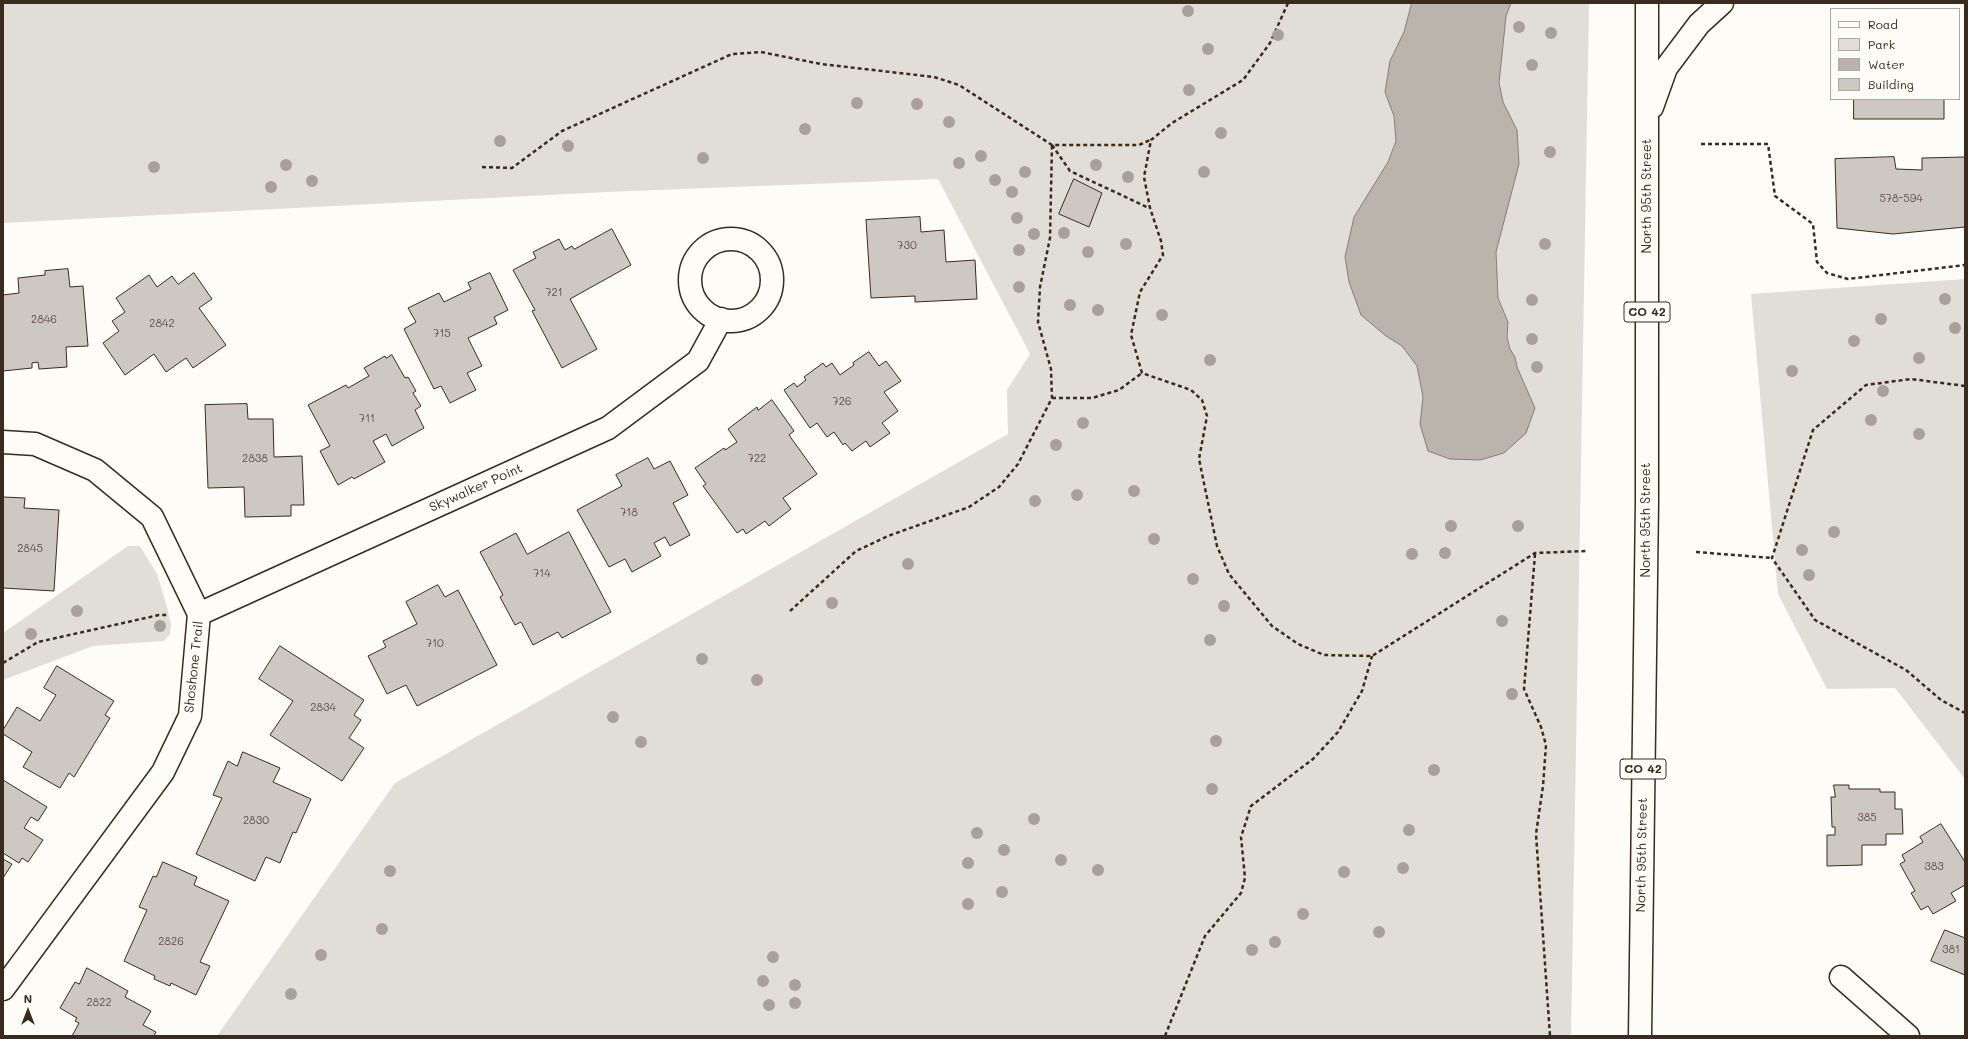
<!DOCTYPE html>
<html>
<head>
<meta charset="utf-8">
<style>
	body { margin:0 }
	#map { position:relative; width:1968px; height:1039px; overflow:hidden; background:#fdfcf7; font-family:Mali,sans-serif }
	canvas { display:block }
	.frame { position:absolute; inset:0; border:4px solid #3b2a1e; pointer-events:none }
	.legend { position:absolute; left:1830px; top:8px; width:130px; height:92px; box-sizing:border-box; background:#fdfcf7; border:1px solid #afa8a0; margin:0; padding:5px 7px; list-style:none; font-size:12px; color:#3b2a1e }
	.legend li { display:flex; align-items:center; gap:8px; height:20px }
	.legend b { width:20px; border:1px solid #afa8a0 }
	.north { position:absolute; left:8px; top:991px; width:40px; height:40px; -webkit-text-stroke:3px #fdfcf7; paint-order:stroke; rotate:0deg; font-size:11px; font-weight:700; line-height:16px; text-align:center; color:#3b2a1e }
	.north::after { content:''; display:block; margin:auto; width:14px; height:18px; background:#3b2a1e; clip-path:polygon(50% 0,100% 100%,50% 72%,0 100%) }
</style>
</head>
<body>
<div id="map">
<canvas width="1968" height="1039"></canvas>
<div class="frame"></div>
<ul class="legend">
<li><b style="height:5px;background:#fdfcf7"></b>Road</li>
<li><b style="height:11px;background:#e1ded7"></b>Park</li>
<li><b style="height:11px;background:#bbb4ad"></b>Water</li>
<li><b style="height:11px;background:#cdc8c2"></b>Building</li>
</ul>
<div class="north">N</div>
</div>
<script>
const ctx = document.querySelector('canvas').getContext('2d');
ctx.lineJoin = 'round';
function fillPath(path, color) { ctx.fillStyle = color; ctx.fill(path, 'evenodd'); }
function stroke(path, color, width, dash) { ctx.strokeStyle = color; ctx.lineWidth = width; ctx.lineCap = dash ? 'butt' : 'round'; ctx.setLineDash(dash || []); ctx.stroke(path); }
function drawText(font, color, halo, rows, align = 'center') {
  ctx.font = font + ' Mali,sans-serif'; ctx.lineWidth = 3; ctx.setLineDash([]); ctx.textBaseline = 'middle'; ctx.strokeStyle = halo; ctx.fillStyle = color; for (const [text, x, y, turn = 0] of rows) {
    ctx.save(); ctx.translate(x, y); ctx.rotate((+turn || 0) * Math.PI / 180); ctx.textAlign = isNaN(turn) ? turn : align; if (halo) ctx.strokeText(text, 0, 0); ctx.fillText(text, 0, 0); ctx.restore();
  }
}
fillPath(new Path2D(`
	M3,3H1589L1571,1036H217L395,783L1008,434L1007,390L1030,354L938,179L607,192L3,223Z
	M1965,279V779L1895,688L1827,689L1778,594L1751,294Z
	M128,546H140L157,574L167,607L171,625L170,634L164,641L93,646L3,680V633Z`), '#e1ded7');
const water = new Path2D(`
	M1412,3H1511L1506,16L1499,83L1503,102L1517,130L1519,164L1496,252L1498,298L1508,322L1507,337L1510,349L1515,357L1517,367L1535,408L1526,433L1504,453L1480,460L1450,459L1428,451L1420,424L1423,397L1417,366L1402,346L1386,336L1361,315L1349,282L1345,257L1354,217L1388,162L1396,141L1394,116L1385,92L1390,61L1404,32Z`);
fillPath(water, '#bbb4ad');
stroke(water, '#887d74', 1);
const building = new Path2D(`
	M1854,99H1944V119H1854Z
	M1894,157L1896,169L1922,170V158L1965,157V227L1893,234L1837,228L1835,159Z
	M1074,179L1102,193L1089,227L1059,214Z
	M920,217L921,232L944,230L946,262L975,260L977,299L915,302V296L871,298L866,220Z
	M612,229L631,265L570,299L597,349L562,368L532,311L535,310L513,270L536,258L533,252L559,239L565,250L572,246L574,249Z
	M68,269L70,287L83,286L88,346L66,347L67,367L39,369L38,362L32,363V368L3,371V295L19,293L18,278L45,275V271Z
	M194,273L212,299L199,308L226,345L193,368L186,358L166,372L154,354L125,375L103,343L119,331L112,321L125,312L116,298L149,275L157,287L172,276L178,284Z
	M490,273L508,310L494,317L497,324L468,338L482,366L467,373L476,390L450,403L441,386L434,389L404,329L416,322L408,308L439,293L444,302L471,289L468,283Z
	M869,352L879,366L886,361L901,381L884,392L898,411L882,423L890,433L870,447L866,441L852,451L845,443L843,445L834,432L827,437L817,423L810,428L784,390L794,383L797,387L806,380L804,377L823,363L826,367L832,363L840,375L854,365L853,363Z
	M392,355L405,378L408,377L416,391L413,393L421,406L415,410L424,428L392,446L386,434L373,441L385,462L354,479L352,477L338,485L320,451L330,446L308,405L346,385L348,388L369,376L364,368L385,356L386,358Z
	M772,400L794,431L789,435L817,474L783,498L791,509L769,526L765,521L746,534L743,529L737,533L703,486L706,484L695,468L724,448L725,450L737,442L728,429L757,407L758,410Z
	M247,404L248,419H273L274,457L302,456L304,505H291V516L245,517L244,487L208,488L205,405Z
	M648,458L654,469L670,461L688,495L673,503L690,535L670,546L665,537L654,543L661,556L632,572L625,559L609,567L577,510L622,486L616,475Z
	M3,497L25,498L24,508L59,510L54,591L3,588Z
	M569,532L611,612L562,638L558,632L533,645L521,622L515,625L500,597L503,595L480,552L516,533L527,554Z
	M438,585L445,597L458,590L497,665L417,706L406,685L387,694L368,656L386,647L383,641L417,624L406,602Z
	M280,646L364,700L354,715L361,720L349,738L364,748L342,781L270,735L293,701L259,679Z
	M57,666L114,701L105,715L110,718L74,777L69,773L60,788L23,767L32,752L3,734V730L17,707L40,721L56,695L44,688Z
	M243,752L280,768L273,782L311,799L296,833L293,832L280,863L266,857L255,881L196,854L222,798L213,795L228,761L237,766Z
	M3,780L47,807L38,821L31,817L24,828L43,840L28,862L22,858L19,863L3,853Z
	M1834,785H1849V789H1880V792H1895V809H1902L1903,834H1886V845H1862V865L1827,866V835H1835V827H1832L1831,797H1835Z
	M1941,824L1965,862V885L1951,893L1956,901L1933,914L1928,906L1921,910L1911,893L1915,891L1900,864L1905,861L1902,855L1923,842L1920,837Z
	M3,859L12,864L3,878Z
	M163,862L197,877L194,885L229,901L200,962L210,966L196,995L171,983L170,986L154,979L155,976L124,961L147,910L139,907L153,876L156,877Z
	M1945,930L1965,938V975L1931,961Z
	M87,968L128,991L125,997L151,1011L143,1025L156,1032L154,1036H72L79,1023L75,1021L77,1018L60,1008L75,982L79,984Z`);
fillPath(building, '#cdc8c2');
stroke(building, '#3b2a1e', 1);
const street = new Path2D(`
	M690 280a41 41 0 1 1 82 0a41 41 0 1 1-82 0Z
	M3,442L35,444L95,470L152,517L199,614L190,716L163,772L3,989
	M199,614L608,428L698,361L721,319
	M1841,977L1908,1036`);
const primary = new Path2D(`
	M1652,107L1666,68L1699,24L1722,3
	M1640,1036L1647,501V3`);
stroke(street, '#3b2a1e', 25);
stroke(primary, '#3b2a1e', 25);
stroke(new Path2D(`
	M1288,3L1270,43L1243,80L1172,123L1151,140L1144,177L1150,208L1161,241L1163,255L1140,292L1131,335L1142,373L1191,390L1202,400L1207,416L1199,459L1217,546L1229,574L1272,626L1298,644L1324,655L1372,656L1535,553L1587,551
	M1701,144H1768L1775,196L1813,224L1817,262L1827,273L1848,279L1965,265
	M1052,145L1070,171L1149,208
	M482,167L512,168L562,131L732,54L761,52L821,64L934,77L959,85L1052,145H1139L1150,140
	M1965,386L1911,379L1866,385L1813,430L1772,558L1815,620L1906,670L1941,700L1965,713
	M1052,398H1092L1119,390L1142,373
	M1696,552L1772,558
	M1535,554L1524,689L1541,727L1546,745L1543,786L1536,834L1550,1036
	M790,611L856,551L888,536L969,507L999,487L1018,464L1052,398L1051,369L1038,322L1040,287L1050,238L1052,145
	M3,663L38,642L159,615H169
	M1165,1036L1205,936L1241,893L1245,878L1241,837L1251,806L1313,759L1338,732L1362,691L1372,656`), '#3b2a1e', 2.5, [4, 3]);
stroke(street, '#fdfcf7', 22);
stroke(primary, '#fdfcf7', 22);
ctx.fillStyle = '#a9a199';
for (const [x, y] of [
	[1188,11],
	[1519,27],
	[1551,33],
	[1278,35],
	[1208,49],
	[1532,65],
	[1189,90],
	[857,103],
	[917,104],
	[949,122],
	[805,129],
	[1221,133],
	[500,141],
	[568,146],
	[1550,152],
	[981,156],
	[703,158],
	[959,163],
	[286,165],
	[1096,165],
	[154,167],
	[1025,172],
	[1204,172],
	[1128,177],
	[995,180],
	[312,181],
	[271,187],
	[1012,192],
	[1017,218],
	[1064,233],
	[1034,234],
	[1126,244],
	[1545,244],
	[1019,250],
	[1088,252],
	[1019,287],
	[1945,299],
	[1532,300],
	[1070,305],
	[1098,310],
	[1162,315],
	[1881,319],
	[1955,328],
	[1532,339],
	[1854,341],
	[1919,358],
	[1210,360],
	[1537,367],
	[1792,371],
	[1883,391],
	[1871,420],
	[1083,423],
	[1919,434],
	[1056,445],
	[1134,491],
	[1077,495],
	[1035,501],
	[1451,526],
	[1518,526],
	[1834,532],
	[1154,539],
	[1802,550],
	[1445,553],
	[1412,554],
	[908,564],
	[1809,575],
	[1193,579],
	[832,603],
	[1224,606],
	[77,611],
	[1502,621],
	[160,626],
	[31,634],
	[1210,640],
	[702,659],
	[757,680],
	[1512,694],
	[613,717],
	[1216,741],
	[641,742],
	[1434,770],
	[1212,789],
	[1034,819],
	[1409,830],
	[977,833],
	[1004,850],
	[1061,860],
	[968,863],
	[1403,868],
	[1098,870],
	[390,871],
	[1344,872],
	[1002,892],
	[968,904],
	[1303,914],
	[382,929],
	[1379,932],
	[1275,942],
	[1252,950],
	[321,955],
	[773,957],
	[763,981],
	[795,985],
	[291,994],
	[795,1003],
	[769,1005]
]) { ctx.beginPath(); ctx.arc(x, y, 6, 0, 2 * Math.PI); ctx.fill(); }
drawText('11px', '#605247', null, [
	["578-594",1901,199],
	["730",907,246],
	["721",554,293],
	["2846",44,320],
	["2842",162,324],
	["715",442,334],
	["726",842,402],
	["711",367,419],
	["2838",255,459],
	["722",757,459],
	["718",629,513],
	["2845",30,549],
	["714",542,574],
	["710",435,644],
	["2834",323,708],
	["385",1867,818],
	["2830",256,821],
	["383",1934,867],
	["2826",171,942],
	["381",1951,950],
	["2822",99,1003]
]);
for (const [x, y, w] of [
	[1647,312,46],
	[1643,769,46]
]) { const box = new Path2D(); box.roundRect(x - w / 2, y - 10, w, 20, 3); ctx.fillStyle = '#fdfcf7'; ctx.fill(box); stroke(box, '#3b2a1e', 1); }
drawText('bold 12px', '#3b2a1e', null, [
	["CO 42",1647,312],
	["CO 42",1643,769]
]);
drawText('13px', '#3b2a1e', '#fdfcf7', [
	["North 95th Street",1647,196,-90],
	["Skywalker Point",476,488,-24],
	["North 95th Street",1646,520,-90],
	["Shoshone Trail",194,667,-84],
	["North 95th Street",1642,855,-89]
]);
</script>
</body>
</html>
